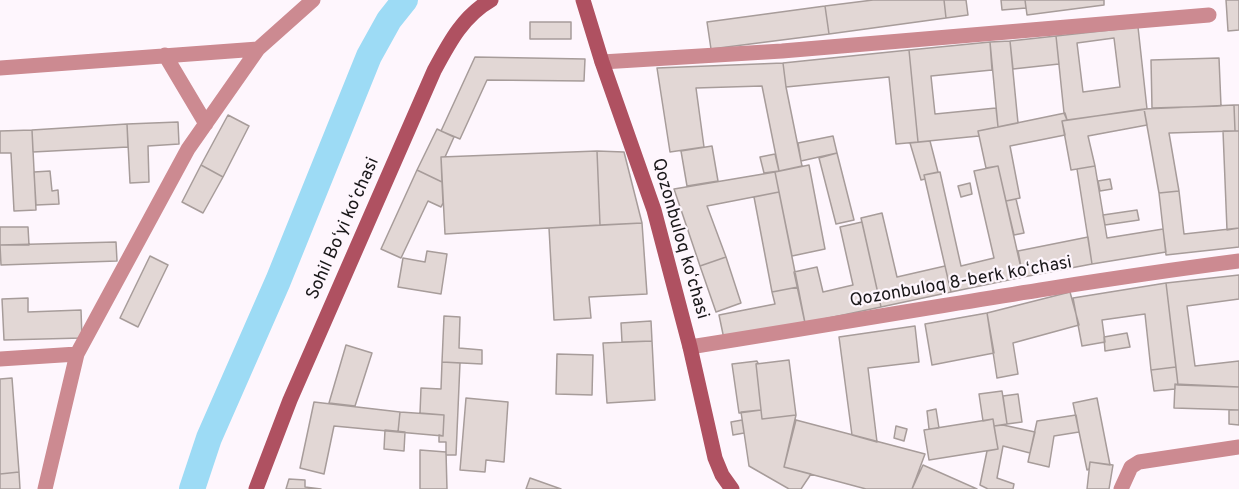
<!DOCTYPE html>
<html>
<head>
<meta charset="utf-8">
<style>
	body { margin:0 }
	canvas { display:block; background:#fef6fd }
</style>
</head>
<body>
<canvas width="1239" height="489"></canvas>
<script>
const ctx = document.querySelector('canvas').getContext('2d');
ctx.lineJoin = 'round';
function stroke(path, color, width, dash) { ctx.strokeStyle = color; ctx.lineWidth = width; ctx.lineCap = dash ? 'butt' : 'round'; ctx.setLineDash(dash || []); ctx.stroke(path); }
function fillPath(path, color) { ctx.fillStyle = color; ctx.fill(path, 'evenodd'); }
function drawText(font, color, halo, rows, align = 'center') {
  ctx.font = font + ' Overpass,sans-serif'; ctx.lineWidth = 4.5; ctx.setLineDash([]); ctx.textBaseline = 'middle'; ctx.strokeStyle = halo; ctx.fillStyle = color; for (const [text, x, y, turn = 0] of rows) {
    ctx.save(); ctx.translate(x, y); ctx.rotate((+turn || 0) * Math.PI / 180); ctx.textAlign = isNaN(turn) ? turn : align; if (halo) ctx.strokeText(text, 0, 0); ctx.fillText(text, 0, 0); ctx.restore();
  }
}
stroke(new Path2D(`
	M192,489L209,438L278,281L369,56L389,20L405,0`), '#9ddbf5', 26);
const building = new Path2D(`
	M873,0H944L946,18L829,34L825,6Z
	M944,0H966L968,15L946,18Z
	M1001,0H1025L1026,8L1002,10Z
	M1025,0H1104V5L1027,15Z
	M1226,0H1239V30L1228,31Z
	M825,6L829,34L711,49L707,22Z
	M530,22H571V39H530Z
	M1138,27L1147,109L1067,120L1064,113L1056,36ZM1114,38L1120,87L1083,92L1077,43Z
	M1056,36L1059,64L1013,69L1010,41Z
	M1010,41L1018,123L998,127L990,42Z
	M990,42L992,70L931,76L935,114L996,108L998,127L978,131L979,136L918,142L909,50Z
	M909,50L918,142L896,144L889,77L786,87L783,63Z
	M475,57L585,59L584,81L487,80L460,139L441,131Z
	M1219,58L1221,106L1152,108L1151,60Z
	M783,63L786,87L802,166L779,171L762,86L696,88L704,147L670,152L657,68Z
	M1234,105H1239V131H1235Z
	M1234,105L1235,131L1169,133L1179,191L1159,193L1144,109Z
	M1144,109L1147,125L1088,136L1095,166L1071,170L1062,121Z
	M1065,113L1067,120L1062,121L1065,135L1010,146L1020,198L1006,201L998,166L986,168L978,131Z
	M228,115L249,126L223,177L201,165Z
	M178,122L179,144L148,146L149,182L130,183L127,124Z
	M127,124L128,147L33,152L32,130Z
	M437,129L454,137L445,157H441L442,182L417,170Z
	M32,130L36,210L14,211L11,153H0V131Z
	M1223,131H1239V228L1227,230Z
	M833,136L837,153L801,161L798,143Z
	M930,141L938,172L924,175L925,179L921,180L910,143Z
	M712,146L718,181L687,186L681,151Z
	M597,151L624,152L642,223L600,225Z
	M597,151L600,225L445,234L441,157Z
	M837,153L854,220L836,224L819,158Z
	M775,154L779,171L764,173L760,157Z
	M201,165L223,177L203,213L182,202Z
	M809,165L825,249L792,256L775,172Z
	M998,166L1023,277L951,292L924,175L940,172L961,266L994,258L974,171Z
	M1095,166L1107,238L1163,229L1166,252L1092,264L1077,169Z
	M417,170L442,182L443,203L441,207L428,201L401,258L381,249Z
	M50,171L52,191L58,190L59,204L36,205L34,172Z
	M775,172L779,192L707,206L726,257L700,266L674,189Z
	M1110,179L1112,189L1100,191L1098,181Z
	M970,183L972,194L961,197L958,186Z
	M1179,191L1184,234L1239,228V247L1166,255L1159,193Z
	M779,192L798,287L772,292L754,197Z
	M1016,199L1024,233L1014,235L1006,201Z
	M1137,210L1139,220L1105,225L1103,215Z
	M882,213L897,277L945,266L951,292L881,307L861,218Z
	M862,222L881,307L805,323L794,272L817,267L823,292L853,285L840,227Z
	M642,223L647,294L589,297L591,318L554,320L549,228Z
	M0,227H28L29,245H0Z
	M1088,237L1092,264L1023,277L1018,251Z
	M116,242L117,261L1,265L0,245Z
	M427,251L447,254L441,294L398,287L403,258L425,262Z
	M150,256L168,265L138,327L120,318Z
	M726,257L741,303L716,312L700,266Z
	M1239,275V299L1187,306L1195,366L1239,361V387L1178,385L1166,283Z
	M1166,283L1176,367L1151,370L1145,314L1102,320L1105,342L1082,346L1073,298Z
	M798,287L805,323L724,339L719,315L775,304L772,292Z
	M1070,292L1079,325L1013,343L1018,374L997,378L987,313Z
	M28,298V312L81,310L82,338L4,340L2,299Z
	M987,313L994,353L932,365L925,324Z
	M444,316L460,317L459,348L482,350V364L442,362Z
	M651,321L652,341L622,342L621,323Z
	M915,326L919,362L868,368L877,442L852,435L839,337Z
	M1127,333L1130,347L1105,351L1104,337Z
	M652,341L655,400L607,403L603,343Z
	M346,345L372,353L355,406L329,403Z
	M557,354L593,355L592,395L556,394Z
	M789,360L796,415L762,419L756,364Z
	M757,361L758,363L756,364L761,410L739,413L732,364Z
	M442,362L460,363L456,455H446V442H439V435L443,436L444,415L420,413L421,388L441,389Z
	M1176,367L1178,385L1175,384V389L1154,391L1151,370Z
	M12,378L19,472L0,474V379Z
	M1175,384L1239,387V410L1174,408Z
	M1002,391L1007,424L994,426L993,419L983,421L979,394Z
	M1018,394L1022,422L1007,424L1003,396Z
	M466,398L508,402L504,462L486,460L485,472L460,470Z
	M1097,398L1110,465L1090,462L1089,469L1087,470L1073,403Z
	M314,402L400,412L398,432L334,426L324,474L300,468Z
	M936,409L939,428L929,429L927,411Z
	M761,410L762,419L796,415L784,467L811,474L801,489H789L749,466L741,412Z
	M1229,410H1239V425L1229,424Z
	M400,412L444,415L443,436L398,432Z
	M1076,415L1079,432L1054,436L1049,467L1028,462L1037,421Z
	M993,419L998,449L929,460L924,430Z
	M742,420L744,433L733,435L731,422Z
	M796,420L925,454L912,489H866L784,467Z
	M1003,425L1035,432L1030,453L1003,446L997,478L1014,484L1013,489H988L980,485L987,451L998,449L994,426Z
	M896,426L907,429L904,441L894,438Z
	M385,430L405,432L404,451L384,449Z
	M420,450L446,452L447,489H420Z
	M1090,462L1113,465L1109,489H1087Z
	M923,465L977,489H912Z
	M19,472L20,489H0V474Z
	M530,478L561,489H526Z
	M289,479L305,480V487L321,489H286Z`);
fillPath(building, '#e2d7d5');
stroke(building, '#a79c9a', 1.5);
stroke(new Path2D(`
	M165,55L206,124
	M602,62L782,51L1209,15
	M0,68L258,49
	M690,347C873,318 1055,285 1239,261
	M0,359L77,354
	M45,489L77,354L188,149L258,49L313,0
	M1121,489L1131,467L1139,462L1239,447`), '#cc8a91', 15);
stroke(new Path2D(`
	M583,0L602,62L654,210L690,347L715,458L722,475L732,489
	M256,489L290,400L434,71C449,43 463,16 491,0`), '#af5161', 15);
drawText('18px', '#1a181a', '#fef6fd', [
	["Sohil Boʻyi koʻchasi",344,229,-66],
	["Qozonbuloq koʻchasi",679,239,74],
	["Qozonbuloq 8-berk koʻchasi",961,283,-10]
]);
</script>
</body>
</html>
